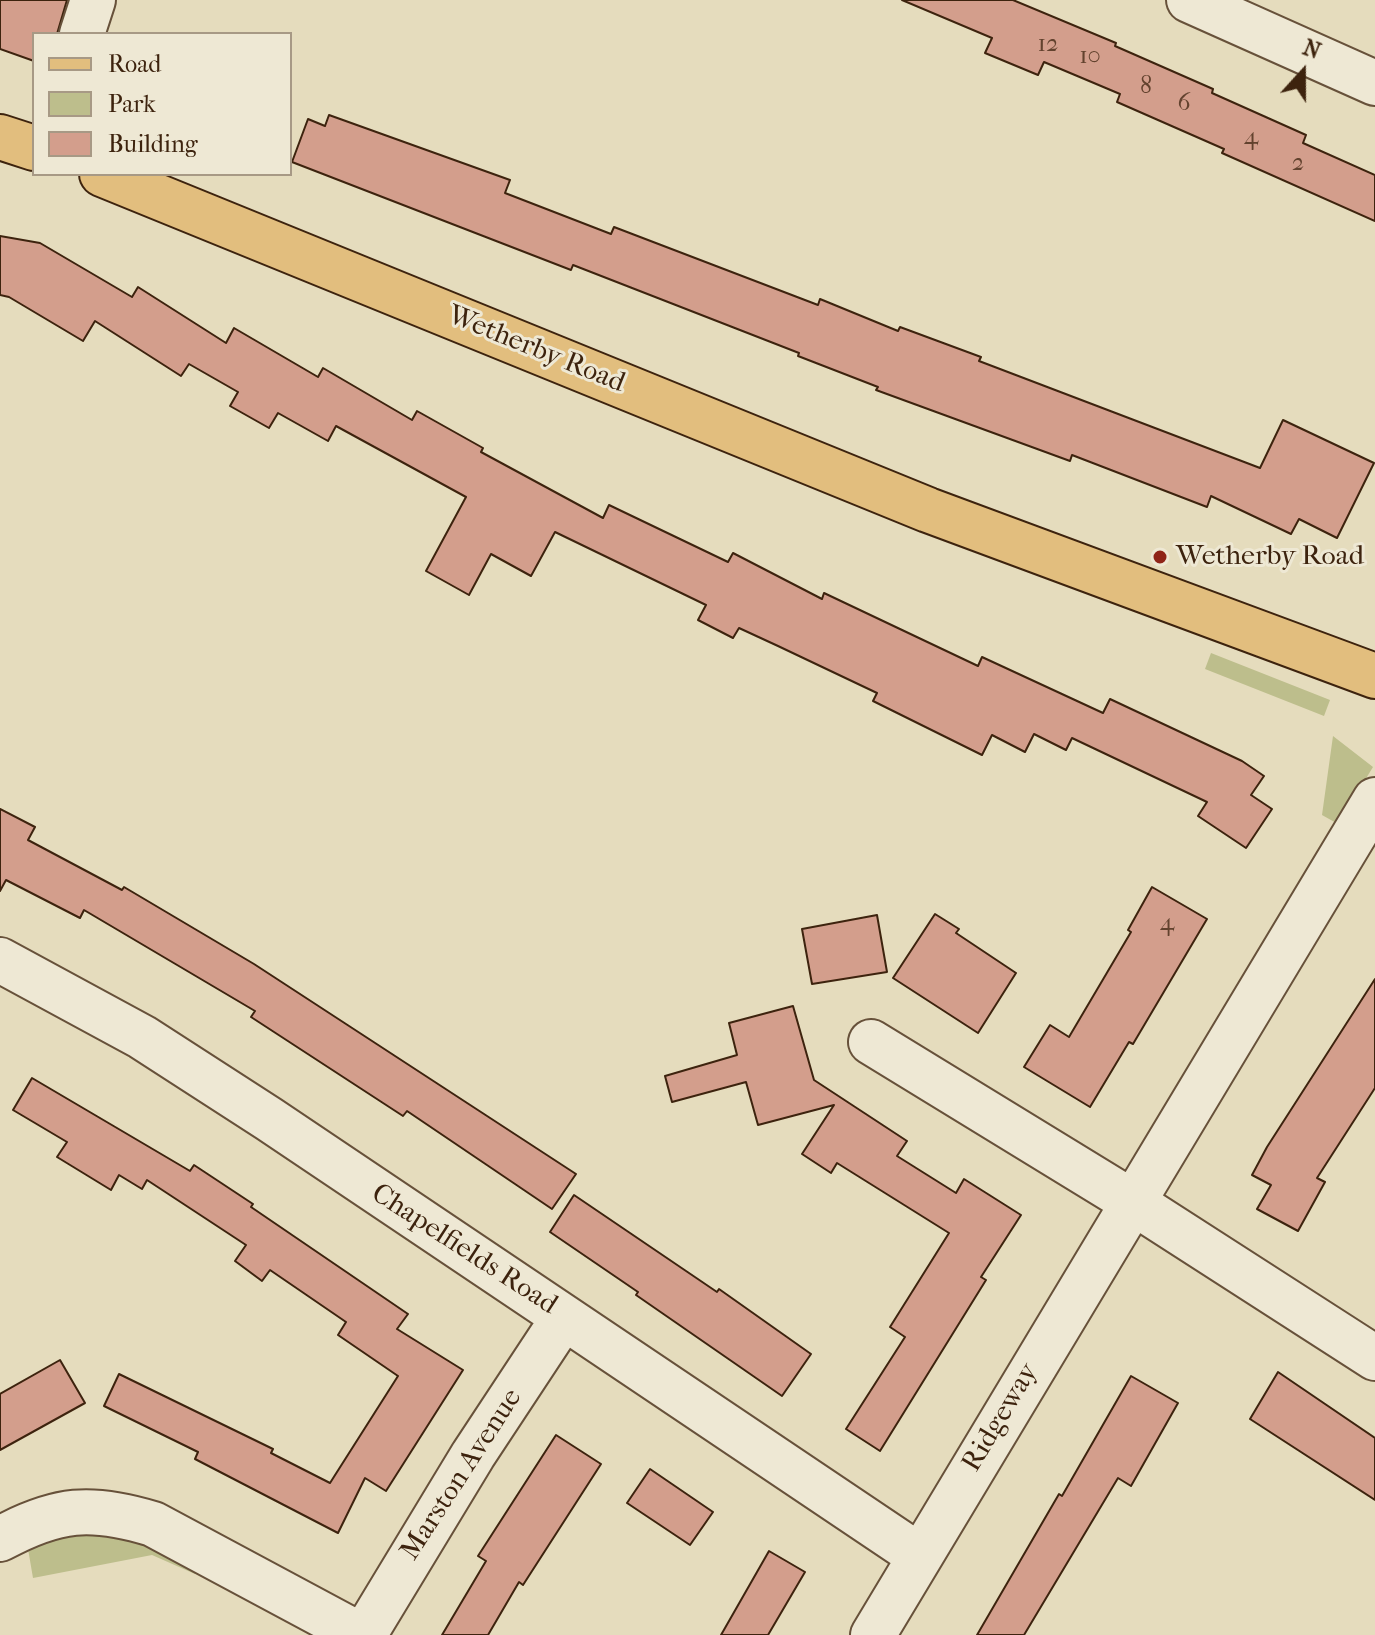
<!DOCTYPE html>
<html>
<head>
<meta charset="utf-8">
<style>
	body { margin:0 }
	#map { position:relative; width:1375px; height:1635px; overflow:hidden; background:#e5dcbd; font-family:"IM FELL French Canon",serif }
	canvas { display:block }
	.legend { position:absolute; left:32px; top:32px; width:260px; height:144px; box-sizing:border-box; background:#eee8d4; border:2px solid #a79985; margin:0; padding:10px 14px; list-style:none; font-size:24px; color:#3d230e }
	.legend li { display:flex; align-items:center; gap:16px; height:40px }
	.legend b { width:40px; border:2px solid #a79985 }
	.north { position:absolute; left:1263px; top:32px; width:80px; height:80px; -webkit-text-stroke:6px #eee8d4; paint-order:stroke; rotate:21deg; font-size:22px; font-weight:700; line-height:32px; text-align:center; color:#3d230e }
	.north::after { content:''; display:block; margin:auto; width:28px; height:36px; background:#3d230e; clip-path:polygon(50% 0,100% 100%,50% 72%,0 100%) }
</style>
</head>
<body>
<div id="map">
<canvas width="1375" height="1635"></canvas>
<ul class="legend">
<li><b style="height:10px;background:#e2be7e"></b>Road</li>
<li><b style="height:22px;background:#bdbe8c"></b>Park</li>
<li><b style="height:22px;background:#d39e8c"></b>Building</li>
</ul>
<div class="north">N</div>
</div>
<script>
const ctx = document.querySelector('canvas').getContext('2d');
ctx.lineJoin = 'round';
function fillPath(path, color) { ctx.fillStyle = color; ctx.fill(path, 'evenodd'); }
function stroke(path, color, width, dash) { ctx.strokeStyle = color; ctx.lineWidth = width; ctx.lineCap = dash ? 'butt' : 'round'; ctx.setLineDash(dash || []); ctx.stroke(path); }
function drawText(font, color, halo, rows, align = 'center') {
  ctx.font = font + ' "IM FELL French Canon",serif'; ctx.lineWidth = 6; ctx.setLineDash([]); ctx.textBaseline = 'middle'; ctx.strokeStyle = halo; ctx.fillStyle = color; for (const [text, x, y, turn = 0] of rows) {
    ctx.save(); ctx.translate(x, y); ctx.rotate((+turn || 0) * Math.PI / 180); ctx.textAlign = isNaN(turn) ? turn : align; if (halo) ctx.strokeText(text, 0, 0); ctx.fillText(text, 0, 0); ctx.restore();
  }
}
fillPath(new Path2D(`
	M1211,653L1330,700L1324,716L1205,669Z
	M1333,736L1373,767L1338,824L1322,815Z
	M105,1528L200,1562L195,1574L152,1555L33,1578L27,1543Z`), '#bdbe8c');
const building = new Path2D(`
	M0,0H67L57,34H34V61L0,49Z
	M902,0H1013L1116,43L1115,46L1213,89L1212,93L1306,135L1303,143L1375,175V221L1222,153L1224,149L1117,102L1120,94L1044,62L1038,75L985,53L992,38Z
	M329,115L510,180L505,193L611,234L614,227L818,305L820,299L898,331L900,327L981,357L979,361L1260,468L1283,420L1374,463L1337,538L1299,519L1291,534L1211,496L1207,507L1072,455L1070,461L876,390L878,387L798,356L799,353L573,265L571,270L292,162L308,119L325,126Z
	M0,236L40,243L132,297L138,287L226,343L234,328L318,377L323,368L412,420L417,411L483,448L481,452L603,518L609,505L728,562L733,553L822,599L824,593L978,666L982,657L1103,713L1110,699L1242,761L1264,776L1251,795L1272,809L1246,848L1198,816L1207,802L1072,738L1066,750L1034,734L1025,752L992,735L982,755L873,701L877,693L778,646L739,628L733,638L698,620L706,605L555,532L531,576L491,554L469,595L426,571L466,497L336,426L328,441L278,413L269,428L230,406L238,392L189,364L181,376L95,321L83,341L9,297L0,295Z
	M0,809L35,827L28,840L122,890L124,887L254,964L576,1174L552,1209L407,1111L403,1116L251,1017L255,1011L84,910L80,918L6,880L0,891Z
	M1152,887L1207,919L1133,1044L1129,1042L1090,1107L1024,1067L1050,1025L1069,1037L1131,932L1128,930Z
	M935,914L959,929L956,933L1016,973L978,1033L893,978Z
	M877,915L887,972L812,984L802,929Z
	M1375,979V1088L1317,1178L1325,1182L1298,1231L1257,1209L1271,1185L1252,1175L1267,1147Z
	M793,1006L814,1080L907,1141L897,1156L956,1193L964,1179L1021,1215L981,1277L986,1280L880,1451L846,1429L905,1337L890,1327L949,1233L837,1163L831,1173L802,1154L834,1105L758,1125L746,1082L672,1102L665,1076L737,1055L729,1023Z
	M32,1078L190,1171L194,1165L253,1204L251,1207L408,1314L397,1329L463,1370L386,1491L365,1478L338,1533L195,1459L198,1452L104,1406L119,1374L273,1449L271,1453L330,1483L398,1376L338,1335L346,1322L270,1270L262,1281L235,1261L246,1245L147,1180L142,1189L119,1175L111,1190L57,1157L67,1142L13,1110Z
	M574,1195L717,1292L719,1289L811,1354L782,1396L636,1295L638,1292L550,1232Z
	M60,1360L85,1403L0,1450V1394Z
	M1278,1372L1375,1438V1500L1250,1419Z
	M1131,1376L1178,1403L1131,1486L1118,1478L1024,1635H977L1059,1494L1062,1496Z
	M556,1435L601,1464L523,1585L519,1582L488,1635H442L486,1561L478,1556Z
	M650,1469L713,1512L690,1545L627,1503Z
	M769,1551L805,1572L768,1635H721Z`);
fillPath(building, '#d39e8c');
stroke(building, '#3d230e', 2);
const minor = new Path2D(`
	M1189,0L1375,83
	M82,34L93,0
	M0,960L142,1037L269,1119L918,1555
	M871,1042L1134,1203L1375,1358
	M0,1539C57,1508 91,1505 153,1524L360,1635
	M364,1635L473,1455L564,1317
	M873,1635L1375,800`);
const major = new Path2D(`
	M0,137L34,148
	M102,174L928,510L1375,676`);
stroke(minor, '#67513a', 48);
stroke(major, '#3d230e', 48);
stroke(minor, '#eee8d4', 44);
stroke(major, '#e2be7e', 44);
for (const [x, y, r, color] of [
	[1160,557,8,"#8f2418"]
]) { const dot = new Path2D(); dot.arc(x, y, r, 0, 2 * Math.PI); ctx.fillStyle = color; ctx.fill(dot); stroke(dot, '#eee8d4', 3); }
drawText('24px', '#62422e', null, [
	["12",1048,45],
	["10",1090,57],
	["8",1146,87],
	["6",1184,104],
	["4",1251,138],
	["2",1298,164],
	["4",1167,924]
]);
drawText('28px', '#3d230e', '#eee8d4', [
	["Wetherby Road",536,350,22],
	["Chapelfields Road",464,1250,33],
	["Ridgeway",1001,1418,-59],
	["Marston Avenue",462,1475,-57]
]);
drawText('28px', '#3d230e', '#eee8d4', [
	["Wetherby Road",1176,557]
], 'left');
</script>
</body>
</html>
